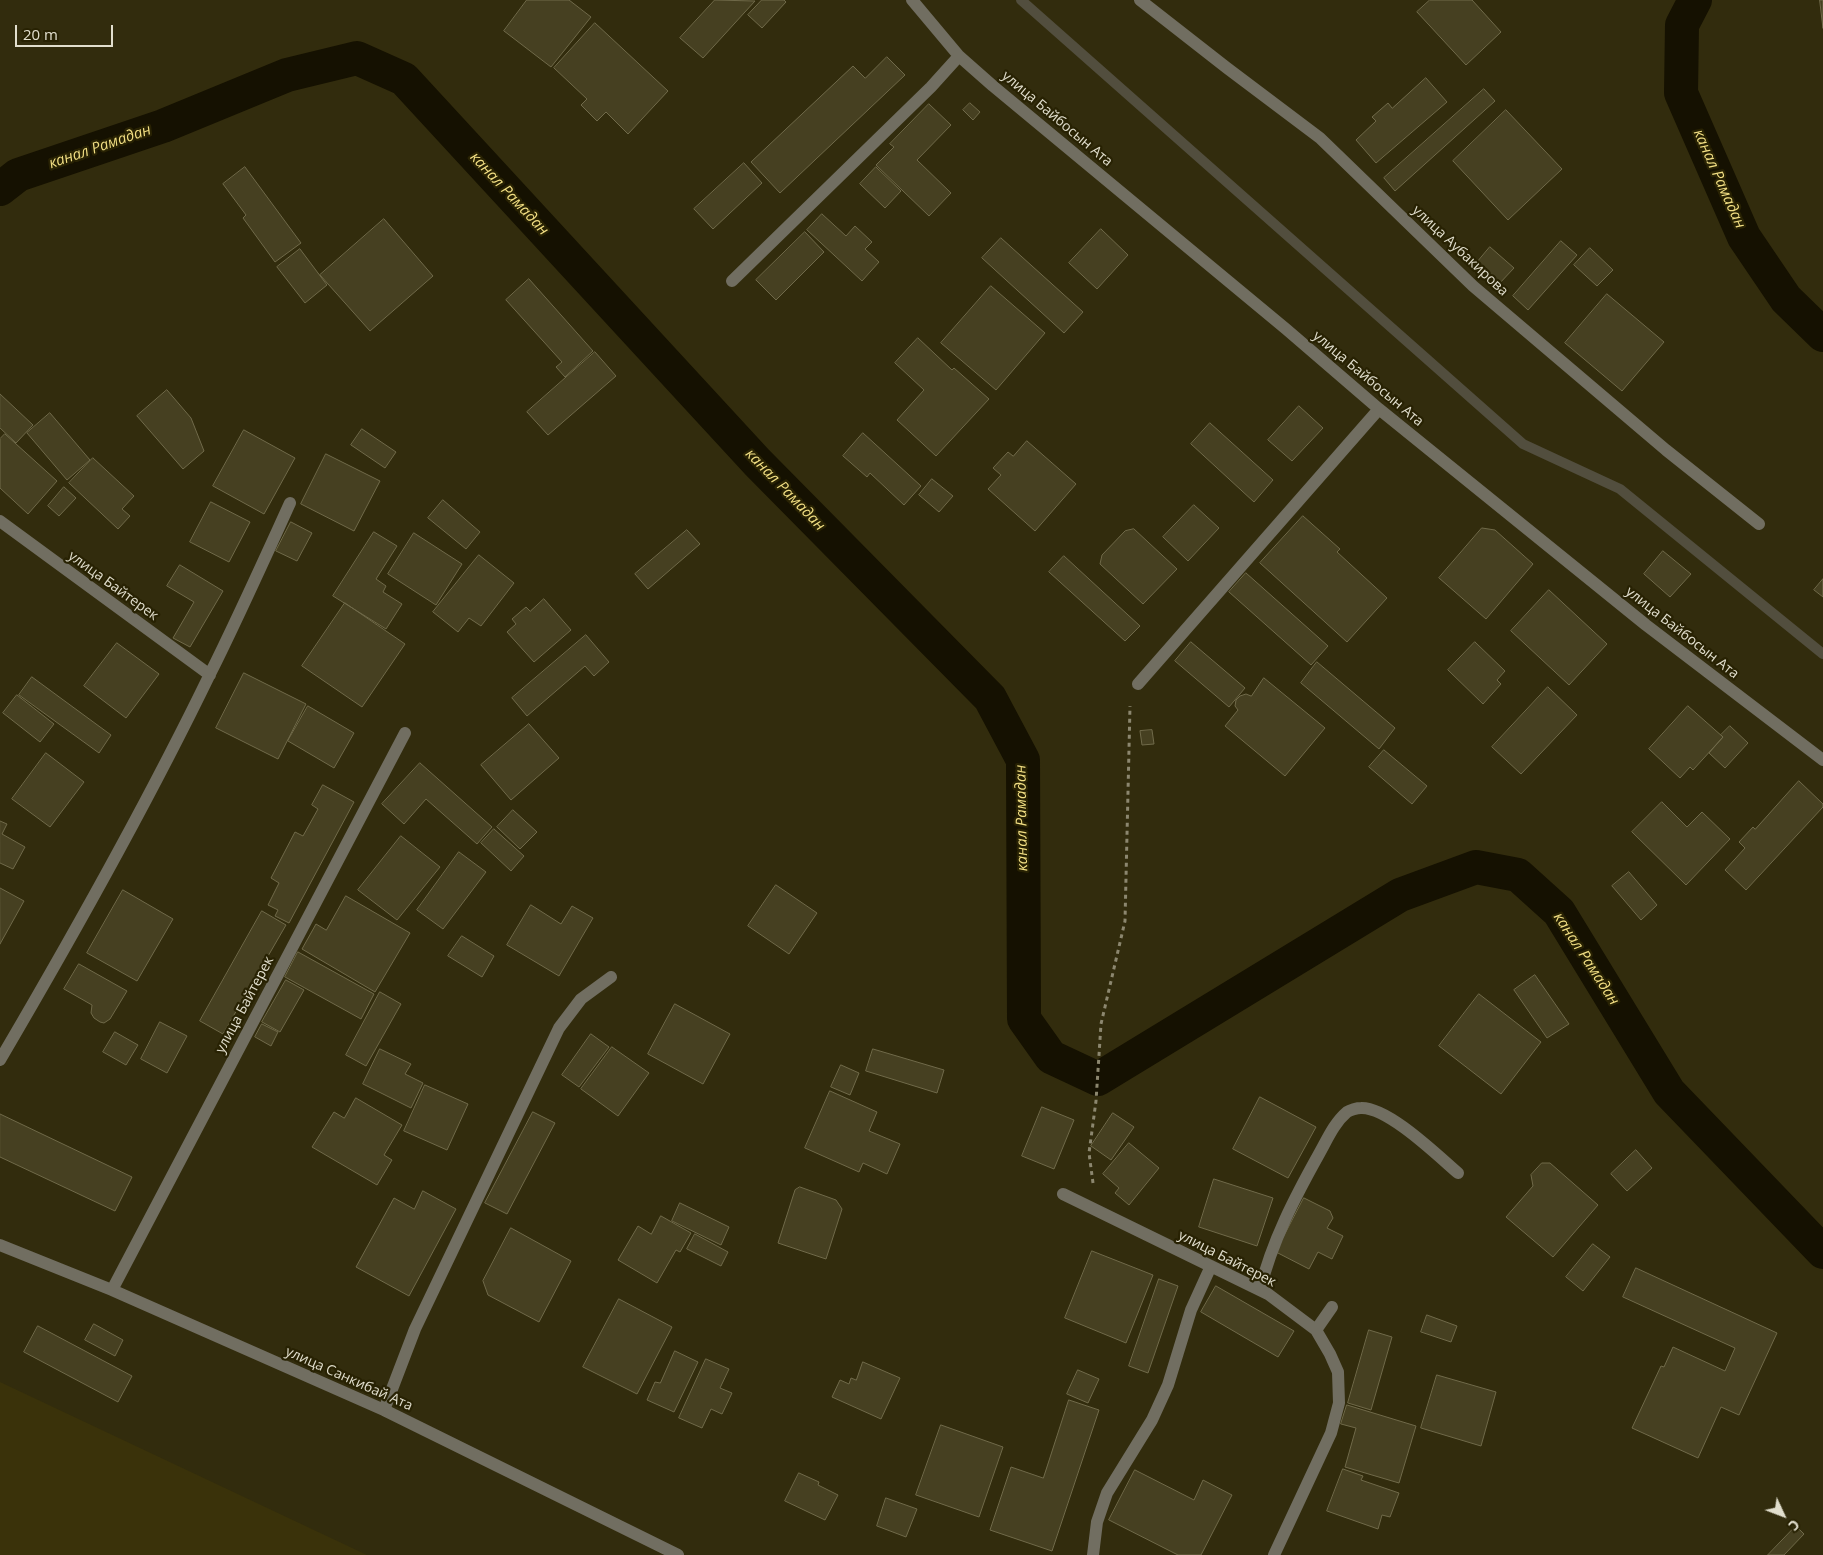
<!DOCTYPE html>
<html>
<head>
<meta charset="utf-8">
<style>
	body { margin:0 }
	#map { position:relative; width:1823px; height:1555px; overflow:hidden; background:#322c0d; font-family:"Open Sans",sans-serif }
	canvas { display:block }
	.north { position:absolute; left:1758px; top:1490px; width:50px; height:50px; -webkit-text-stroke:4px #282203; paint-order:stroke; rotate:133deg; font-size:14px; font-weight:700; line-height:20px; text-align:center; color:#e1decd }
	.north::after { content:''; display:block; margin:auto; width:18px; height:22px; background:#e1decd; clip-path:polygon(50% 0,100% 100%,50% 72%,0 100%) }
	.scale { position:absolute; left:15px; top:25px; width:98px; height:22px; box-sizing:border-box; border:2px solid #e1decd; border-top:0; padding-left:6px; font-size:15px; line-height:18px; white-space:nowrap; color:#e1decd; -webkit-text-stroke:4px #282203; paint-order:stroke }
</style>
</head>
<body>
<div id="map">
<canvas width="1823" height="1555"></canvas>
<div class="north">С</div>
<div class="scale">20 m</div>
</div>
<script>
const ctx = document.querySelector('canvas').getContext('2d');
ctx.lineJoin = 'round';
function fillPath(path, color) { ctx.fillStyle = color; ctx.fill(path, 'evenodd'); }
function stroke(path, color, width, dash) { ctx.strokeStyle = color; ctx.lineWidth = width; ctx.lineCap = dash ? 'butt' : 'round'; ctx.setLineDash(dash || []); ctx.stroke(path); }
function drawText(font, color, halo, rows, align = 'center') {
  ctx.font = font + ' "Open Sans",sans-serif'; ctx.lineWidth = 4.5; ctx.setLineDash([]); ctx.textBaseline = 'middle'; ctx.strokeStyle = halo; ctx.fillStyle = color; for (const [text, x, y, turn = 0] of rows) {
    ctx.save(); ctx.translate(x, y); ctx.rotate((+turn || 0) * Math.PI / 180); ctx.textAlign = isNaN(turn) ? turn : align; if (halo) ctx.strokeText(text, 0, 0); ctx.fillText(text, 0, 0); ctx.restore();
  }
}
fillPath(new Path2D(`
	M0,1382L367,1555H0Z`), '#3a320a');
stroke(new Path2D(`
	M1021,0L1523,444L1620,489L1823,654`), '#524e3e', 10);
stroke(new Path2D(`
	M1695,0L1682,25L1681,93L1744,237L1786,299L1823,335
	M0,189L18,175L163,126L287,75L357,58L404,79L757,462L990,698L1023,760L1024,1019L1051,1057L1098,1079L1400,895L1476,867L1518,875L1559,912L1669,1092L1823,1252`), '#151101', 34);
const building = new Path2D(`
	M527,0H569L591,17L551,67L504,31Z
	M715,0L755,1L703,58L680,38Z
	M762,0H784L786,2L762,28L748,15Z
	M1430,0H1472L1501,32L1466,65L1417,12Z
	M1820,0H1823V28Z
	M595,23L668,91L628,134L606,112L597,121L581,105L587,99L554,68Z
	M887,57L905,75L780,193L751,162L853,66L865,78Z
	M1426,78L1447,102L1376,163L1356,140L1376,121L1372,117L1388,103L1392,108Z
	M1484,89L1495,101L1395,191L1384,178Z
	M970,103L980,112L973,120L963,110Z
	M929,104L951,125L917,160L951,193L929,216L876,165L894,147L890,144Z
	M1506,110L1562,169L1508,220L1453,161Z
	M744,163L762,183L713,229L694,209Z
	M245,167L301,243L275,262L243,218L246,215L223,184Z
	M876,167L901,191L885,208L860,184Z
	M822,214L846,236L855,226L872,242L865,249L879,262L862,281L807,230Z
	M384,219L433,276L370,331L320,275Z
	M1101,229L1128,255L1097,289L1069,263Z
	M805,232L824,252L776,300L756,280Z
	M1001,238L1083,312L1064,333L982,258Z
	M1561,241L1577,255L1528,310L1513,296Z
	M1490,247L1514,268L1498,285L1475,265Z
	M1590,248L1613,270L1597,286L1574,265Z
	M300,249L327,285L305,303L277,267Z
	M529,279L593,351L565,377L556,367L562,362L506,300Z
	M991,286L1045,333L996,390L941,343Z
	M1607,294L1664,342L1622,391L1565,343Z
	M918,338L952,370L954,368L989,399L936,456L897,420L924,390L895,363Z
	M595,352L616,376L548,435L527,412Z
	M167,390L191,418L204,451L183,469L137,416Z
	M0,394L33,425L16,443L0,428Z
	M1299,406L1323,428L1292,461L1268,440Z
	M50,413L90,460L67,480L27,433Z
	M1210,423L1273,480L1254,502L1191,444Z
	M362,429L396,452L385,468L351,445Z
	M244,430L295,458L264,514L213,486Z
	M863,433L921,486L904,505L870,473L867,477L843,456Z
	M5,434L57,481L28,514L0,488V439Z
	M1027,441L1076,484L1035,531L988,489L1001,475L993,468L1008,452L1013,456Z
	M326,454L380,481L354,531L301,504Z
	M93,458L134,496L122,509L130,516L118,529L69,483Z
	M932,479L953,496L939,512L919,495Z
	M64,487L76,498L59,516L48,506Z
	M443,500L480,532L466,549L428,518Z
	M211,502L250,522L229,562L190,542Z
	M1194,505L1219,528L1188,561L1163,537Z
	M1303,516L1340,549L1337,552L1387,598L1347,642L1260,563Z
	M291,522L312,533L297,561L276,551Z
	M1482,528L1495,530L1533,564L1486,619L1439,578Z
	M1134,529L1177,569L1143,604L1100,564L1102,555L1125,531Z
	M687,530L700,544L648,589L635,574Z
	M374,532L397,546L376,579L386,586L383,592L402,604L386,629L333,596Z
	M414,533L462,564L436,605L388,574Z
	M1663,551L1691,574L1670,597L1644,574Z
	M479,555L514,583L481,626L469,618L458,632L433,612Z
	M1064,556L1140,626L1125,641L1049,572Z
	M180,565L223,591L190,647L173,638L194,602L167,586Z
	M1246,573L1328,646L1311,665L1229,592Z
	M1823,579V597L1814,590Z
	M1549,590L1607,644L1569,685L1511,631Z
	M544,599L571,630L534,662L507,632L516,624L512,619L526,607L530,611Z
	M345,603L405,644L362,707L302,666Z
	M586,635L609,662L594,676L585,666L527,716L512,698Z
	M1191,642L1245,688L1229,707L1175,661Z
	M1475,642L1505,671L1497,680L1501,684L1483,704L1448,670Z
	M117,643L159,674L126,718L84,686Z
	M1317,662L1395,728L1379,749L1301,683Z
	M244,673L306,704L278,759L216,728Z
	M32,677L111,735L99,753L19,695Z
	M1264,678L1325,728L1285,776L1225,726L1238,710L1235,706L1236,700L1240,696L1246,694L1251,696Z
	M1548,687L1577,715L1521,774L1492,747Z
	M17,695L54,724L40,742L3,713Z
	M308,706L354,733L334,768L288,741Z
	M1688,706L1723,737L1693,770L1690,767L1680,778L1649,749Z
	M529,724L559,758L511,800L481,765Z
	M1730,726L1748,743L1725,768L1709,753L1723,737L1721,735Z
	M1152,730L1154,744L1142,745L1140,731Z
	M1384,750L1427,786L1412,804L1369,767Z
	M46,753L84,782L50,827L12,799Z
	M420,763L492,827L477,844L426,799L404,824L382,804Z
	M1799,781L1823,804V807L1746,890L1725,870L1745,848L1739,842L1753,827L1755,829Z
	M323,785L354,802L289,923L275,916L278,910L268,905L279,883L271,878L295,832L303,836L318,809L312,805Z
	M1662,802L1687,827L1702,812L1730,839L1686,885L1632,832Z
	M513,810L537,832L520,849L497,827Z
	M0,821L7,824L2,834L25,847L13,869L0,863Z
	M494,829L524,856L511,871L481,843Z
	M401,836L440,867L397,920L358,890Z
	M459,852L486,872L443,929L417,910Z
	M1629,872L1657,905L1641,920L1612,886Z
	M776,885L817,913L789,954L748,926Z
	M0,888L24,901L0,944Z
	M123,890L173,919L137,981L87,953Z
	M346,896L410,933L375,992L302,949L316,924L326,930Z
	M531,905L561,924L572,906L593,918L559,976L507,945Z
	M262,911L286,925L223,1034L200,1021Z
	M462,936L494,956L482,977L448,956Z
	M298,952L374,994L361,1019L285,977Z
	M79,964L127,991L110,1019L104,1023L100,1022L94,1018L91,1013L92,1005L64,989Z
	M1535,975L1569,1024L1547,1038L1514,990Z
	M286,980L304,990L280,1032L262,1022Z
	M380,992L401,1004L366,1066L346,1055Z
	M1479,994L1541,1042L1501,1094L1439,1046Z
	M675,1004L730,1034L703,1084L648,1054Z
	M160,1022L187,1036L167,1073L141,1059Z
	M262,1024L278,1032L271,1046L255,1037Z
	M115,1032L138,1045L126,1065L103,1052Z
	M591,1034L609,1047L579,1087L562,1075Z
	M612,1047L649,1073L618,1116L581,1089Z
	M380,1049L411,1064L405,1074L423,1083L411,1108L363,1084Z
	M873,1049L944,1070L937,1093L866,1071Z
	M841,1065L859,1073L850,1095L831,1087Z
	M425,1085L468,1104L447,1150L404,1131Z
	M830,1091L877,1112L869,1131L900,1144L887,1174L863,1163L859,1172L805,1148Z
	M1260,1097L1316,1127L1288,1178L1233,1149Z
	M356,1098L402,1125L384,1155L392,1160L377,1185L312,1147L334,1112L344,1118Z
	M1042,1107L1074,1120L1054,1169L1022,1156Z
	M533,1112L555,1123L507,1214L485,1203Z
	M1113,1113L1134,1127L1111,1160L1091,1146Z
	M0,1114L132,1177L115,1211L0,1157Z
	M1129,1143L1159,1168L1129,1205L1115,1193L1119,1188L1103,1174Z
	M1636,1150L1652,1168L1627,1191L1611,1174Z
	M1542,1163H1550L1598,1205L1553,1257L1506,1217L1533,1186L1531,1175Z
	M1214,1179L1273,1198L1257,1246L1199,1227Z
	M800,1187L836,1200L842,1209L826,1259L778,1243L795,1190Z
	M423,1191L456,1209L409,1296L356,1267L394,1198L414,1209Z
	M1304,1198L1330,1211L1333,1218L1327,1228L1343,1236L1332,1259L1318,1252L1309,1269L1276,1252Z
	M680,1203L729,1227L721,1245L672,1221Z
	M661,1216L691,1233L680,1252L676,1250L657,1283L618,1260L638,1226L651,1234Z
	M511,1228L571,1261L539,1322L488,1295L483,1281Z
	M695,1234L728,1252L721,1266L687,1249Z
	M1593,1244L1610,1257L1583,1291L1566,1277Z
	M1092,1251L1153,1275L1126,1343L1065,1318Z
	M1636,1268L1777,1333L1739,1415L1721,1407L1698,1458L1632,1428L1661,1366L1664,1367L1673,1347L1725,1371L1735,1348L1623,1297Z
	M1159,1279L1178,1286L1148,1373L1129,1366Z
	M1216,1286L1294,1331L1278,1357L1201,1312Z
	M619,1299L672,1327L637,1394L583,1367Z
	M1427,1315L1457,1326L1451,1342L1421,1332Z
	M94,1324L123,1340L115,1356L85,1340Z
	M38,1326L132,1376L118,1402L24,1352Z
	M1369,1330L1392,1337L1371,1410L1348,1403Z
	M675,1351L698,1362L674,1412L647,1400L655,1382L660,1383Z
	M706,1359L729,1369L720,1388L732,1393L722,1414L711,1409L702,1428L679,1418Z
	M863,1362L900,1378L881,1419L832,1397L840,1380L849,1384L851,1378L856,1380Z
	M1078,1370L1099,1379L1088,1403L1067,1394Z
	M1437,1375L1496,1392L1481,1446L1421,1428Z
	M1069,1400L1099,1410L1052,1551L990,1530L1011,1467L1043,1478Z
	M1347,1405L1416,1426L1399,1483L1345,1467L1356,1428L1341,1424Z
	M941,1425L1003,1447L979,1517L916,1495Z
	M1343,1469L1363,1476L1361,1480L1399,1493L1390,1517L1382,1515L1378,1529L1327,1511Z
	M1135,1470L1194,1500L1203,1480L1232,1495L1201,1555H1178L1109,1520Z
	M799,1473L819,1482L818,1485L838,1495L825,1520L785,1501Z
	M886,1498L917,1509L906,1537L877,1526Z
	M1796,1526L1804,1534L1784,1555H1768Z`);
fillPath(building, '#464021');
stroke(building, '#706a4a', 1);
stroke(new Path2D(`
	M1093,1183L1089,1153L1096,1101L1101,1024L1125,921L1130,706`), '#8c876f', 3, [4, 4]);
stroke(new Path2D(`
	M912,0L959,56L993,86L1286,329L1379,409L1646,625L1823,760
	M1140,0L1227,68L1320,138L1473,286L1666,450L1759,524
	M732,281L931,87L959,56
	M0,521L210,675
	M1138,684L1379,409
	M0,1060C74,934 146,806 210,674C238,618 264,560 290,503
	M1063,1194L1268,1294L1316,1330L1330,1354L1338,1372L1339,1403L1331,1433L1274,1555
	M0,1245L112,1290L384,1410L678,1555
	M112,1290L405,733
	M1260,1290C1272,1241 1295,1197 1319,1154C1327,1140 1334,1123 1347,1112C1350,1110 1357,1108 1361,1108C1388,1107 1437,1155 1458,1173
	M1316,1330L1332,1307
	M384,1410L415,1329L559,1028L581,999L611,977
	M1093,1555L1097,1522L1107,1493L1152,1420L1168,1385L1191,1310L1211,1266`), '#716e61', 12);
drawText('14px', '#e1decd', '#282203', [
	["улица Байбосын Ата",1057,119,40],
	["улица Аубакирова",1460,251,43],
	["улица Байбосын Ата",1368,379,40],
	["улица Байтерек",113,586,36],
	["улица Байбосын Ата",1682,633,38],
	["улица Байтерек",245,1005,-62],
	["улица Байтерек",1227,1259,27],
	["улица Санкибай Ата",349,1379,24]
]);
drawText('italic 15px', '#f1de83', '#282203', [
	["канал Рамадан",100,147,-19],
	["канал Рамадан",1719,179,66],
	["канал Рамадан",509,194,47],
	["канал Рамадан",785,490,46],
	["канал Рамадан",1022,818,-91],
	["канал Рамадан",1586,959,57]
]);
</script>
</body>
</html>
